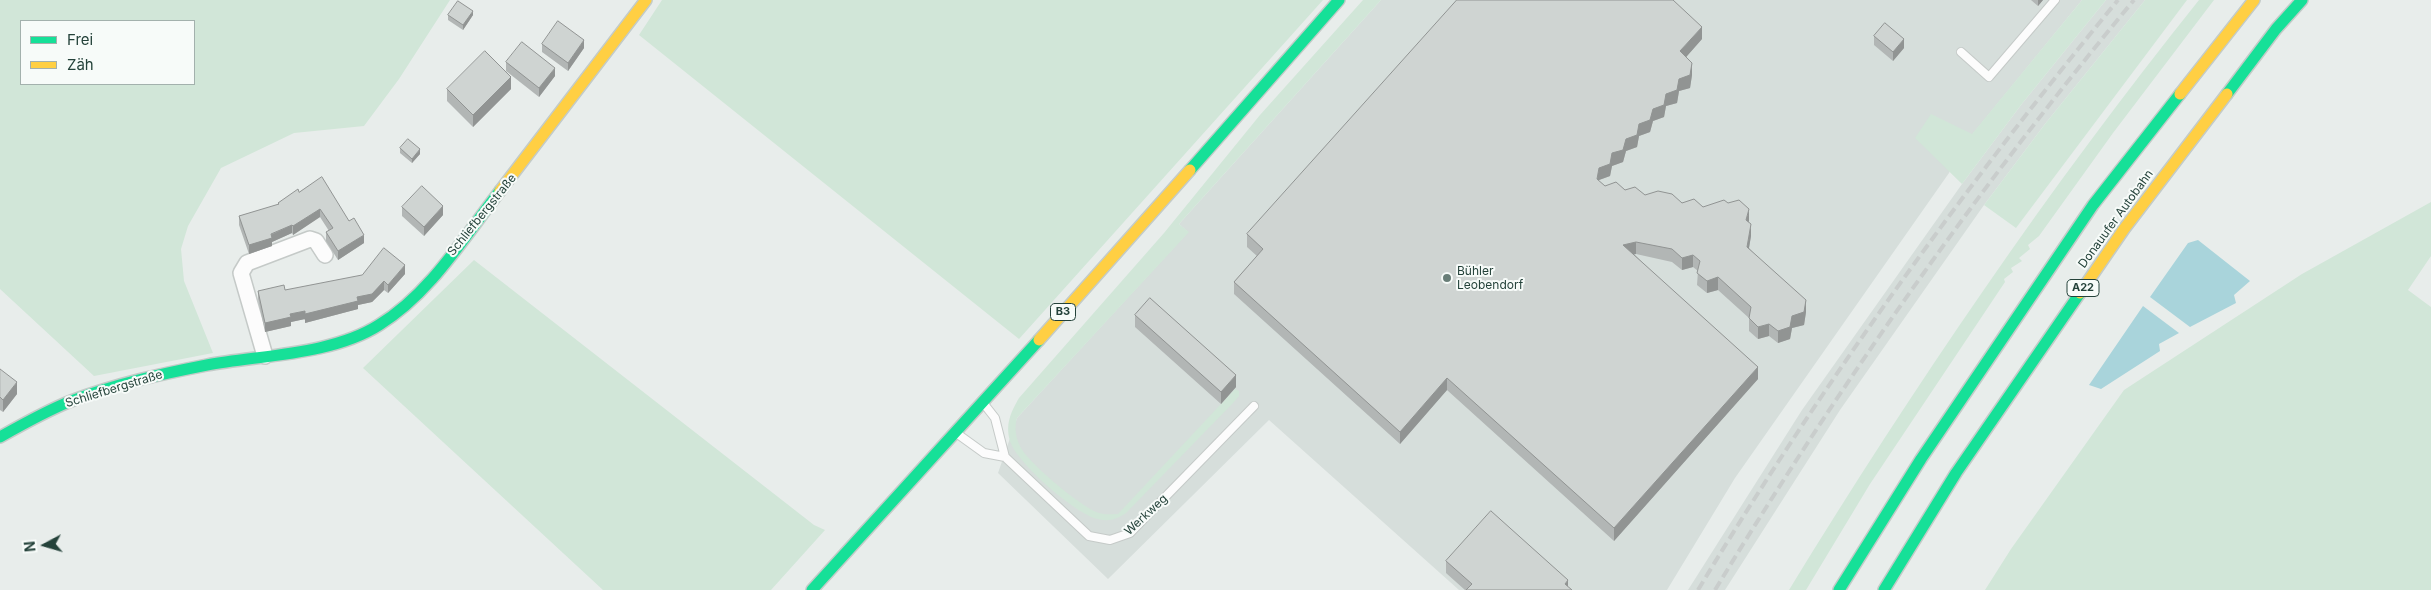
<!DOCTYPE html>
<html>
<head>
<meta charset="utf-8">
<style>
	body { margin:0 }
	#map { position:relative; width:2431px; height:590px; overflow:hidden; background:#e8edeb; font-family:Inter,sans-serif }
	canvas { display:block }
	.legend { position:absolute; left:20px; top:20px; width:175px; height:65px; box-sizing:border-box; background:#f7fbf9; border:1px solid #a3b1ad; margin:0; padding:6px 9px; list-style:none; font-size:15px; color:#24423a }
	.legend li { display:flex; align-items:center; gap:10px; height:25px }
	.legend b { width:25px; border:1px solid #a3b1ad }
	.north { position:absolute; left:20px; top:520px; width:50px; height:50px; -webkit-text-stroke:4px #f7fbf9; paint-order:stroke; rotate:264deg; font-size:14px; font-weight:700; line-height:20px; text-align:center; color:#24423a }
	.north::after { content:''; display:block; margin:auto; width:18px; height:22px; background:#24423a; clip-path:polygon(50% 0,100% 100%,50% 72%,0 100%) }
</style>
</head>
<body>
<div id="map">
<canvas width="2431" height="590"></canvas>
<ul class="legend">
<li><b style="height:6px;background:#16e098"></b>Frei</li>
<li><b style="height:6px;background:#ffcf43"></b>Zäh</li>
</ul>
<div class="north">N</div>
</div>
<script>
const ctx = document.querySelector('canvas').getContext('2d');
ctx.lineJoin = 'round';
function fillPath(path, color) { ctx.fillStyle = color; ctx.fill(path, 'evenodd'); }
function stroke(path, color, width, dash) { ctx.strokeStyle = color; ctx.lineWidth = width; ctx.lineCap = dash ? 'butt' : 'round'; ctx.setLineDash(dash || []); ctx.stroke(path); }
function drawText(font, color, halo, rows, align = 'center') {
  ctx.font = font + ' Inter,sans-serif'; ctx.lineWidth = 4; ctx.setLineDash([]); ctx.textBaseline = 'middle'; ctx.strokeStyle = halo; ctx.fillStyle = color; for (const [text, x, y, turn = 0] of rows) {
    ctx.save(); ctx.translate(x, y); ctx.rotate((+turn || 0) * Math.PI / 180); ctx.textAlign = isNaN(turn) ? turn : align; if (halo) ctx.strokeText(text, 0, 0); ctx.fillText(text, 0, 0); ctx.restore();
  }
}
fillPath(new Path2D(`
	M1381,0H2082L1972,135L1949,173L1735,478L1667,590H1459L1269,420L1108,579L998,473L1017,418L1188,232L1179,224Z
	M2106,0H2145L2045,124L1984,205L1840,410L1725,590H1688L1802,410L1962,184L2021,105Z`), '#d6dedb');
fillPath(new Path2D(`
	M0,0H450L399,79L364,126L294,133L221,168L188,226L181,249L184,281L213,353L94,376L0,289ZM21,21H194V84H21Z
	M662,0H1323L1019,339L639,35Z
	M1363,0H1381L1179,224L1189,232L1017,418C1014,428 1016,439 1021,448C1030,464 1081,507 1099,513C1105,515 1111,514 1118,514L1235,389L1239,391V396L1233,403L1126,513C1117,519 1109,522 1098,519C1076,515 1016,462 1010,441C1005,424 1011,412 1019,398L1164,233L1260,115Z
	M2082,0H2106L2021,105L1962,184L1915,138L1931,114L1972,134Z
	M2145,0H2187L2016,228L1984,205L2045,124Z
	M2199,0H2214L2113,133L2039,236L2028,245L2030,249L2019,258L2022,261L2011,268L2013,272L2004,279L2005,282L1870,484L1806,590H1789C1914,386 2049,187 2199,0Z
	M2431,202V256L2408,290L2431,307V590H1985L2011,549L2124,390L2302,274Z
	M474,260L814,525L825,530L771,590H603L363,368Z`), '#d1e6d8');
fillPath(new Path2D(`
	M2198,240L2250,281L2234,295L2236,303L2190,327L2150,297L2188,243Z
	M2143,306L2179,333L2159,344L2160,351L2101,389L2089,385Z`), '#a9d4db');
const lane = new Path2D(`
	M1961,52L1989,77L2055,0
	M984,404L995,418L1005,457
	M959,435L984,453L1005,457
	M1005,457L1089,536L1110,540L1130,533L1254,406`);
const street = new Path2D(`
	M265,356L241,273L247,263L310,239L316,241L325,255`);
const fast = new Path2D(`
	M2227,94L2276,29L2302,0
	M1190,170L1339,0
	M0,437C23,424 46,411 71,401C115,384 161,374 207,365C260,355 332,355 379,325C430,294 464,237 500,191
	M812,590L1039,340
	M1839,590L1921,459L2093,205L2180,94
	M1884,590L1956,473L2080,293`);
const slow = new Path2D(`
	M2180,94L2254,0
	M500,191L646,0
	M2080,293L2124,229L2227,94
	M1039,340L1190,170`);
stroke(lane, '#c5cac8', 10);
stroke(street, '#c5cac8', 18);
stroke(fast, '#c3cbc8', 14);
stroke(slow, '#c3cbc8', 14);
stroke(lane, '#fcfcfc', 8);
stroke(street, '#fcfcfc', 15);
stroke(fast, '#16e098', 11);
stroke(slow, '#ffcf43', 11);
stroke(new Path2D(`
	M1698,590C1822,384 1965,186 2118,0
	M1715,590C1840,384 1980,185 2134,0`), '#c9cdcc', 4, [10, 5]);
fillPath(new Path2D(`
	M2031,0H2043L2038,6Z
	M448,15H473L463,30L448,20Z
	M1874,36L1904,48L1893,61L1874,45Z
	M1702,39L1686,57L1692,75L1690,88L1679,91L1677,103L1666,106L1664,117L1653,121L1650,132L1639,136L1637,147L1626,151L1623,162L1612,166L1610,176L1599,180V181L1605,186L1645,195L1703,207L1749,222L1751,236L1749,248L1806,312L1804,325L1792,328L1790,339L1778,343L1769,336L1758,339L1749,331V318L1718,290L1707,293L1697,285L1698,271L1693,267L1682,270L1672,262L1636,254H1634L1758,379L1614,541L1447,390L1400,444L1234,294V282L1257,256L1247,247V234Z
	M542,44L584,48L568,71L542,52Z
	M506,62L555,76L539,97L506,71Z
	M447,89H511L473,127L447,101Z
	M400,148L420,154L412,163L400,153Z
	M299,192L349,221L364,243L338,260L326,241V232L329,231L320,217L293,235L292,233L272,242V246L249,254L239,225V216L278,205V203Z
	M402,207L443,215L424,236L402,216Z
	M405,274L388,293L384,290L372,302L358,305V309L305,323V319L291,322V326L265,332L258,299V291L285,290Z
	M1135,315L1236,387L1221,404L1135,327Z
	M0,369L17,394L3,412L0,410Z
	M1446,561L1568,587L1572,590H1465L1446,573Z`), '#b2b6b5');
fillPath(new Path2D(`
	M2038,0H2043L2038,6Z
	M473,11V15L463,30V25Z
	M1702,27V39L1680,64V51Z
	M1904,39V48L1893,61V52Z
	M584,40V48L568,71V63Z
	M1692,63V75L1690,88L1679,91L1677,103L1666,106L1664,117L1653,121L1650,132L1639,136L1637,147L1626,151L1623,162L1612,166L1610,176L1599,180L1597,191V179L1599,168L1679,79Z
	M555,68V76L539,97V88Z
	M511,77V89L473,127V115Z
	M420,149V154L412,163V159Z
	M443,206V215L424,236V227Z
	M320,209V217L293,235V226Z
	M1749,209V221L1746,232V220Z
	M1751,224V236L1747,259V247Z
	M292,225V233L272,242V246L249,254V245Z
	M364,235V243L338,260V251Z
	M1636,242V254L1623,257V245Z
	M1693,255V267L1682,270V258Z
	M405,265V274L388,293V285Z
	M1718,277V290L1707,293V281Z
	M384,281V290L372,302L358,305V309L305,323V314Z
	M1806,300V312L1804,325L1792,328L1790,339L1778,343V331Z
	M305,311V319L291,322V326L265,332V323L290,314Z
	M1769,324V336L1758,339V327Z
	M1758,367V379L1614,541V528Z
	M1236,375V387L1221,404V392Z
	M1447,378V390L1400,444V432Z
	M17,382V394L3,412V400Z
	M1568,580V590L1565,584Z`), '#919493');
const building = new Path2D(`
	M1457,0H1673L1702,27L1680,51L1692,63L1690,75L1679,79L1677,90L1666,94L1664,105L1653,109L1650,120L1639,124L1637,135L1626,139L1623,150L1612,153L1610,164L1599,168L1597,179L1605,186L1616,182L1625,190L1635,187L1645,195L1658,191L1672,194L1682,203L1694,199L1703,207L1724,200L1728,203L1739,200L1749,209L1746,220L1751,224L1747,247L1806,300L1804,312L1792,316L1790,327L1778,331L1769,324L1758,327L1749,318L1751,307L1718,277L1707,281L1697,273L1700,261L1693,255L1682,258L1672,249L1636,242L1623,245L1758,367L1614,528L1447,378L1400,432L1234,282L1263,249L1247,234Z
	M458,1L473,11L463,25L448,15Z
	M558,21L584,40L568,63L542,44Z
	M1885,23L1904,39L1893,52L1874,36Z
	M522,42L555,68L539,88L506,62Z
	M485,51L511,77L473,115L447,89Z
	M408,139L420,149L412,159L400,148Z
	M322,177L349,221L354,218L364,235L338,251L326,232L333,228L320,209L293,226L292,225L271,234L272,238L249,245L239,216L279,204L278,203L298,189L299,192Z
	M422,186L443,206L424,227L402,207Z
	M384,248L405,265L388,285L384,281L372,294L357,297L358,301L305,314V311L290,314L291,317L265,323L258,291L284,285L285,290L362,275Z
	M1150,298L1236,375L1221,392L1135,315Z
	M0,369L17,382L3,400L0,397Z
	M1491,511L1568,580L1565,584L1572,590H1466L1472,584L1446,561Z`);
fillPath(building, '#cfd4d2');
stroke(building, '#919493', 1);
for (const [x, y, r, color] of [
	[1447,278,5,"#697e78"]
]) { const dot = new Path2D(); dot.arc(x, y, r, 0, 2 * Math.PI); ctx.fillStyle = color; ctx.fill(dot); stroke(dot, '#f7fbf9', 2); }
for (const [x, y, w] of [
	[2083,288,32],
	[1063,312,25]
]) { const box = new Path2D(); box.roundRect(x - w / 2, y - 8.5, w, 17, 4); ctx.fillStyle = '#f7fbf9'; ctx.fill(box); stroke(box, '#24423a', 1); }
drawText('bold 11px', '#24423a', null, [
	["A22",2083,288],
	["B3",1063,312]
]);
drawText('12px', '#24423a', '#f7fbf9', [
	["Schliefbergstraße",482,215,-51],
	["Donauufer Autobahn",2116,219,-54],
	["Schliefbergstraße",114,389,-17],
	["Werkweg",1146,515,-43]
]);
drawText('12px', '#24423a', '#f7fbf9', [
	["Bühler",1457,271],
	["Leobendorf",1457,285]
], 'left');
</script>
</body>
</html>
